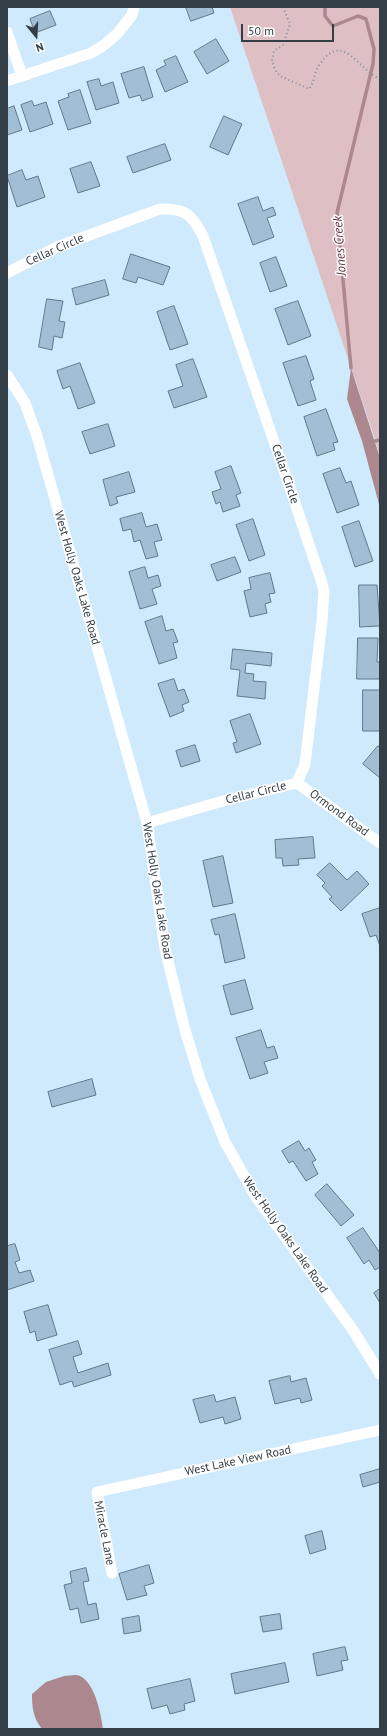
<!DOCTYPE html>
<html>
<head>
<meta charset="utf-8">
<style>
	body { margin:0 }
	#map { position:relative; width:387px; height:1736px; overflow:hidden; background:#cfe9fd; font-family:"PT Sans",sans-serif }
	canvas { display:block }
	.frame { position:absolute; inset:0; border:8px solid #333e46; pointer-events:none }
	.north { position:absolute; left:16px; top:16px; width:40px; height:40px; -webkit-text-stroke:3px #fff; paint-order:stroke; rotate:162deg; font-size:11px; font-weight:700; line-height:16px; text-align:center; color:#333e46 }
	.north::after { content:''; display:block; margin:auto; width:14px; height:18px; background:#333e46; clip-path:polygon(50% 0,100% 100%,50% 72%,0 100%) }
	.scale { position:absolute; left:241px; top:24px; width:93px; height:18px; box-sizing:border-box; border:2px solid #333e46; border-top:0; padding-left:5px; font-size:12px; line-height:14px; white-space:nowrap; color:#333e46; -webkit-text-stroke:3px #fff; paint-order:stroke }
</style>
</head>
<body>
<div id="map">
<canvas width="387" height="1736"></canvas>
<div class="frame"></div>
<div class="north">N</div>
<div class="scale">50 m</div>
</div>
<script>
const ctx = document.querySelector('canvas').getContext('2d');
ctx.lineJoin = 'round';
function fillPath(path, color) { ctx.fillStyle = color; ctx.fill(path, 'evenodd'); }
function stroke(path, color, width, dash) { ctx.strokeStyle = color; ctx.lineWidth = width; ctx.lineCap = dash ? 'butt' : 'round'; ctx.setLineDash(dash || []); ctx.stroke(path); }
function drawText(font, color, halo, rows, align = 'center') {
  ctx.font = font + ' "PT Sans",sans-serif'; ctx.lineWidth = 3; ctx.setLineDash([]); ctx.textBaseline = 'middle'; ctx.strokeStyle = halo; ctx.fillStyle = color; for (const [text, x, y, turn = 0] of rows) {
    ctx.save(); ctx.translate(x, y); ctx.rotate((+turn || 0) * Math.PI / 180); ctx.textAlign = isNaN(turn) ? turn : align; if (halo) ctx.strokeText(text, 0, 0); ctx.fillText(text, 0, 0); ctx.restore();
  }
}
fillPath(new Path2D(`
	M230,7H380V458L375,439Z`), '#debfc4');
fillPath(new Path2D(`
	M351,368L380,458V508L362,441L347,399Z
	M64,1676C69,1676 76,1674 80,1676C95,1683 101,1714 103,1729H42C33,1718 32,1707 32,1694L46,1682Z`), '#ac888e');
stroke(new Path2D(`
	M325,7V16L333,26L358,16L366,19L374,49L373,64L337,213L351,368
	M375,441L380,440`), '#ac888e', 3.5);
const building = new Path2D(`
	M186,7H212L214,13L191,21Z
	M50,11L56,25L35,33L30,19Z
	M216,39L229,61L207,74L194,52Z
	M176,56L188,82L165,92L156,70L166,65L164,61Z
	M144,67L153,97L142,101L140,95L129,98L121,74Z
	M99,79L101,86L113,82L119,103L96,110L87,82Z
	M80,90L91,123L68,130L58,101L69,97L68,94Z
	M32,101L34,106L46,102L53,124L30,132L21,105Z
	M14,106L22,130L7,135V109Z
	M224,116L242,124L228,155L210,147Z
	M165,144L171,160L133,173L127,157Z
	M91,162L100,186L78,193L70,169Z
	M22,170L26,180L38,176L45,197L17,207L7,176Z
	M258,197L263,211L273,207L276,215L267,218L274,237L253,245L238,204Z
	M131,254L170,267L163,285L138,277L136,283L123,279Z
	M276,257L287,286L270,292L260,263Z
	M105,280L109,295L76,305L72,289Z
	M47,299L63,301L59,321L65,322L62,338L54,336L52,350L39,347Z
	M298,301L311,336L288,345L275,309Z
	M174,306L188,344L170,350L157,312Z
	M306,356L314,379L310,381L316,400L298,406L283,363Z
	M193,359L207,397L174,408L168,391L183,386L176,365Z
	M80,363L95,403L78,409L70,386L63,389L57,371Z
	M326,409L338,442L333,443L335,450L317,456L304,417Z
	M108,424L115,446L90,454L82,432Z
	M231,466L241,493L236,495L240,506L223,512L220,502L216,504L212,492L221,489L215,472Z
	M340,468L346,483L351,481L359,505L337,513L323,474Z
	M129,472L135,492L116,497L118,503L110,506L103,480Z
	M142,513L146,527L157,524L162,540L154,542L158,556L146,559L140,540L134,542L131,529L123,531L120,519Z
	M253,519L265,555L249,561L236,525Z
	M359,521L373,561L355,567L342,527Z
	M235,557L241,572L217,581L211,565Z
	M145,567L148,578L158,575L161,586L152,589L157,604L140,609L129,572Z
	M270,573L275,593L269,594L271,602L265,604L267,613L250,617L244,591L251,589L249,578Z
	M359,585H377L380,626L360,627Z
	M162,616L166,631L173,629L178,642L173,643L177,658L159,664L145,622Z
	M358,638H378L377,662H380V679H357Z
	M233,649L272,653L271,666L246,663L245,673L254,674L253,681L266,682L265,699L237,696L240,670L231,669Z
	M174,679L178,691L184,689L189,702L182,705L184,711L170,717L158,684Z
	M363,690H380V731H363Z
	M250,714L261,744L236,753L233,743L237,742L230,721Z
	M195,745L200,761L181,767L176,751Z
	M378,746L380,748V778L363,764Z
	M313,837L315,858L298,859L299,865L283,866L282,858H276L275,840Z
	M223,856L233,903L213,907L203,861Z
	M330,863L347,880L357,871L369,884L341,911L329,899L332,897L322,886L325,883L317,875Z
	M380,908V946L376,935L370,937L362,914Z
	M235,914L245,958L225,963L219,934L215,935L211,920Z
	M245,980L253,1009L231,1015L223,986Z
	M261,1030L267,1048L274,1046L278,1058L264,1062L268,1073L250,1079L236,1038Z
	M92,1079L96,1095L52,1107L48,1092Z
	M299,1141L305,1151L309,1148L316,1160L312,1162L318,1174L306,1181L293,1161L289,1163L282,1151Z
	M327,1184L354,1215L341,1226L315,1195Z
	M363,1228L380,1253V1267L375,1270L369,1260L364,1264L347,1238Z
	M15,1244L20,1260L15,1262L19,1273L30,1270L34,1281L7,1290V1246Z
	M380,1289V1303L374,1293Z
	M48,1305L57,1335L37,1341L35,1331L30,1333L24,1312Z
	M78,1341L82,1354L73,1357L78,1373L108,1363L111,1375L74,1387L72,1381L60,1385L49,1350Z
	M290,1376L291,1382L306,1378L312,1400L301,1403L300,1398L275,1404L269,1381Z
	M214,1395L216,1402L235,1397L241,1419L225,1424L223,1417L200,1423L193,1400Z
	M380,1469V1482L363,1487L360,1475Z
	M322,1531L326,1549L310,1554L305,1536Z
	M149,1565L154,1583L144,1586L147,1595L127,1600L119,1574Z
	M86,1568L89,1581L83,1582L88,1605L96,1603L99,1619L81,1623L78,1608L70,1610L64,1585L72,1583L70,1572Z
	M280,1614L282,1629L263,1632L260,1617Z
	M139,1616L141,1631L124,1634L122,1619Z
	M345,1647L348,1660L341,1661L343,1670L317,1676L313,1654Z
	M285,1663L289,1682L235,1694L231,1674Z
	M190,1679L195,1701L184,1704L185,1710L170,1714L167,1705L152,1709L147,1689Z`);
fillPath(building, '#a2bed4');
stroke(building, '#61788a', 1);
stroke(new Path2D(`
	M283,7L290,24L283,45L274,51L272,61L275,70L280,76L309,89C315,82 314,71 320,64C343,30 358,70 380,79`), '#7e919e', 2, [1, 3]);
stroke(new Path2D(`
	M7,32L22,76
	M7,81L91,53L104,45L117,34L132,15L134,7
	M7,273L57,247L160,209C186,208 192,215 203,236L290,488L322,583L324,591L322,621L305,764L297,783L223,801L147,823
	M7,375L25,403L37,436L147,823L165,949L185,1030L200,1079L225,1142L256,1197L353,1330L380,1374
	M297,783L380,843
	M112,1573L97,1492L380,1430`), '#fff', 11);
drawText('12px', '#333e46', '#fff', [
	["Cellar Circle",55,250,-24],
	["Cellar Circle",285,474,71],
	["West Holly Oaks Lake Road",77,578,74],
	["Cellar Circle",256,793,-14],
	["Ormond Road",339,813,36],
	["West Holly Oaks Lake Road",157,891,81],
	["West Holly Oaks Lake Road",285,1235,55],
	["West Lake View Road",238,1461,-12],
	["Miracle Lane",104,1533,79]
]);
drawText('italic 13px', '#64303b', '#fff', [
	["Jones Creek",340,246,-94]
]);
</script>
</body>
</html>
